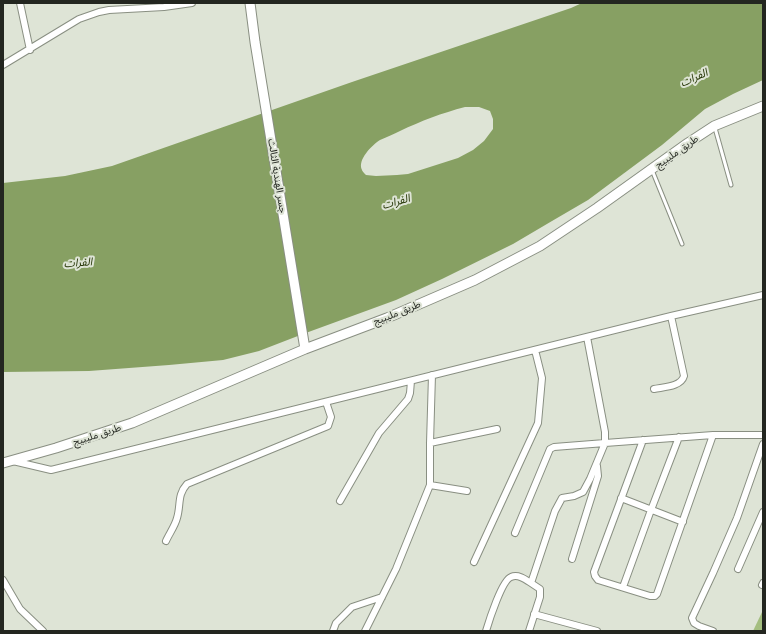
<!DOCTYPE html>
<html>
<head>
<meta charset="utf-8">
<style>
	body { margin:0 }
	#map { position:relative; width:766px; height:634px; overflow:hidden; background:#dee4d6; font-family:Montserrat,sans-serif }
	canvas { display:block }
	.frame { position:absolute; inset:0; border:4px solid #232620; pointer-events:none }
</style>
</head>
<body>
<div id="map">
<canvas width="766" height="634"></canvas>
<div class="frame"></div>
</div>
<script>
const ctx = document.querySelector('canvas').getContext('2d');
ctx.lineJoin = 'round';
function fillPath(path, color) { ctx.fillStyle = color; ctx.fill(path, 'evenodd'); }
function stroke(path, color, width, dash) { ctx.strokeStyle = color; ctx.lineWidth = width; ctx.lineCap = dash ? 'butt' : 'round'; ctx.setLineDash(dash || []); ctx.stroke(path); }
function drawText(font, color, halo, rows, align = 'center') {
  ctx.font = font + ' Montserrat,"Noto Sans Arabic",sans-serif'; ctx.lineWidth = 4; ctx.setLineDash([]); ctx.textBaseline = 'middle'; ctx.strokeStyle = halo; ctx.fillStyle = color; for (const [text, x, y, turn = 0] of rows) {
    ctx.save(); ctx.translate(x, y); ctx.rotate((+turn || 0) * Math.PI / 180); ctx.textAlign = isNaN(turn) ? turn : align; if (halo) ctx.strokeText(text, 0, 0); ctx.fillText(text, 0, 0); ctx.restore();
  }
}
fillPath(new Path2D(`
	M763,610V631H753Z`), '#a4be80');
fillPath(new Path2D(`
	M582,3H763V80L733,94L705,109L662,145L588,200L552,221L513,244L442,279L396,300L303,334L259,351L223,360L169,365L89,371L3,372V183L65,176L112,166L352,82L571,8ZM465,107H479L490,111L493,119V129L484,141L473,150L458,158L408,174L397,175L376,176L366,175C365,174 362,171 362,170C357,160 372,145 380,140C387,137 394,134 400,131C421,121 442,113 465,107Z`), '#87a063');
const lane = new Path2D(`
	M715,128L731,185
	M652,170L682,244`);
const street = new Path2D(`
	M20,3L30,50
	M3,65L79,19L99,12L109,10L164,7L192,3
	M654,389C663,387 681,387 684,376L671,316
	M643,440L594,572L595,576L598,580L650,596H655L657,594L713,435
	M430,443L497,429
	M13,461L51,470L671,316L763,295
	M430,485L467,491
	M621,498L683,522
	M340,501L379,433L408,399L410,393L411,381
	M515,533L550,449L554,447L605,443L713,435H763
	M166,541C169,534 175,526 177,518C181,505 177,495 187,484L328,426L331,417L326,402
	M572,559L598,476L597,466
	M474,562L538,423L542,378L535,350
	M738,569L763,512
	M3,580L20,609L43,631
	M762,585L763,583
	M623,587L651,510L679,437
	M534,614L597,631
	M333,631L336,623L352,607L382,597
	M365,631L396,569L430,485V443L432,375
	M486,631C489,621 502,580 511,577C518,574 525,579 531,583
	M529,631L540,597V589L531,583L555,511L562,498L574,496L583,492L590,479L605,443V432L587,337
	M713,631L699,626L694,623L692,618L713,573L737,518L763,444`);
const secondary = new Path2D(`
	M250,3L255,42L305,349
	M3,463L56,448L132,423L305,349L387,318L475,280L540,246L597,208L688,143L714,126L763,106`);
stroke(lane, '#898f82', 5);
stroke(street, '#898f82', 8);
stroke(secondary, '#898f82', 11);
stroke(lane, '#fff', 3);
stroke(street, '#fff', 6);
stroke(secondary, '#fff', 9);
drawText('10px', '#232620', '#dee4d6', [
	["طريق مليبيج",677,152,-35],
	["جسر الهندية الثالث",277,176,81],
	["طريق مليبيج",397,313,-22],
	["طريق مليبيج",97,435,-18]
]);
drawText('italic 11px', '#283809', '#dee4d6', [
	["الفرات",694,78,-24],
	["الفرات",396,202,-16],
	["الفرات",78,263,-4]
]);
</script>
</body>
</html>
